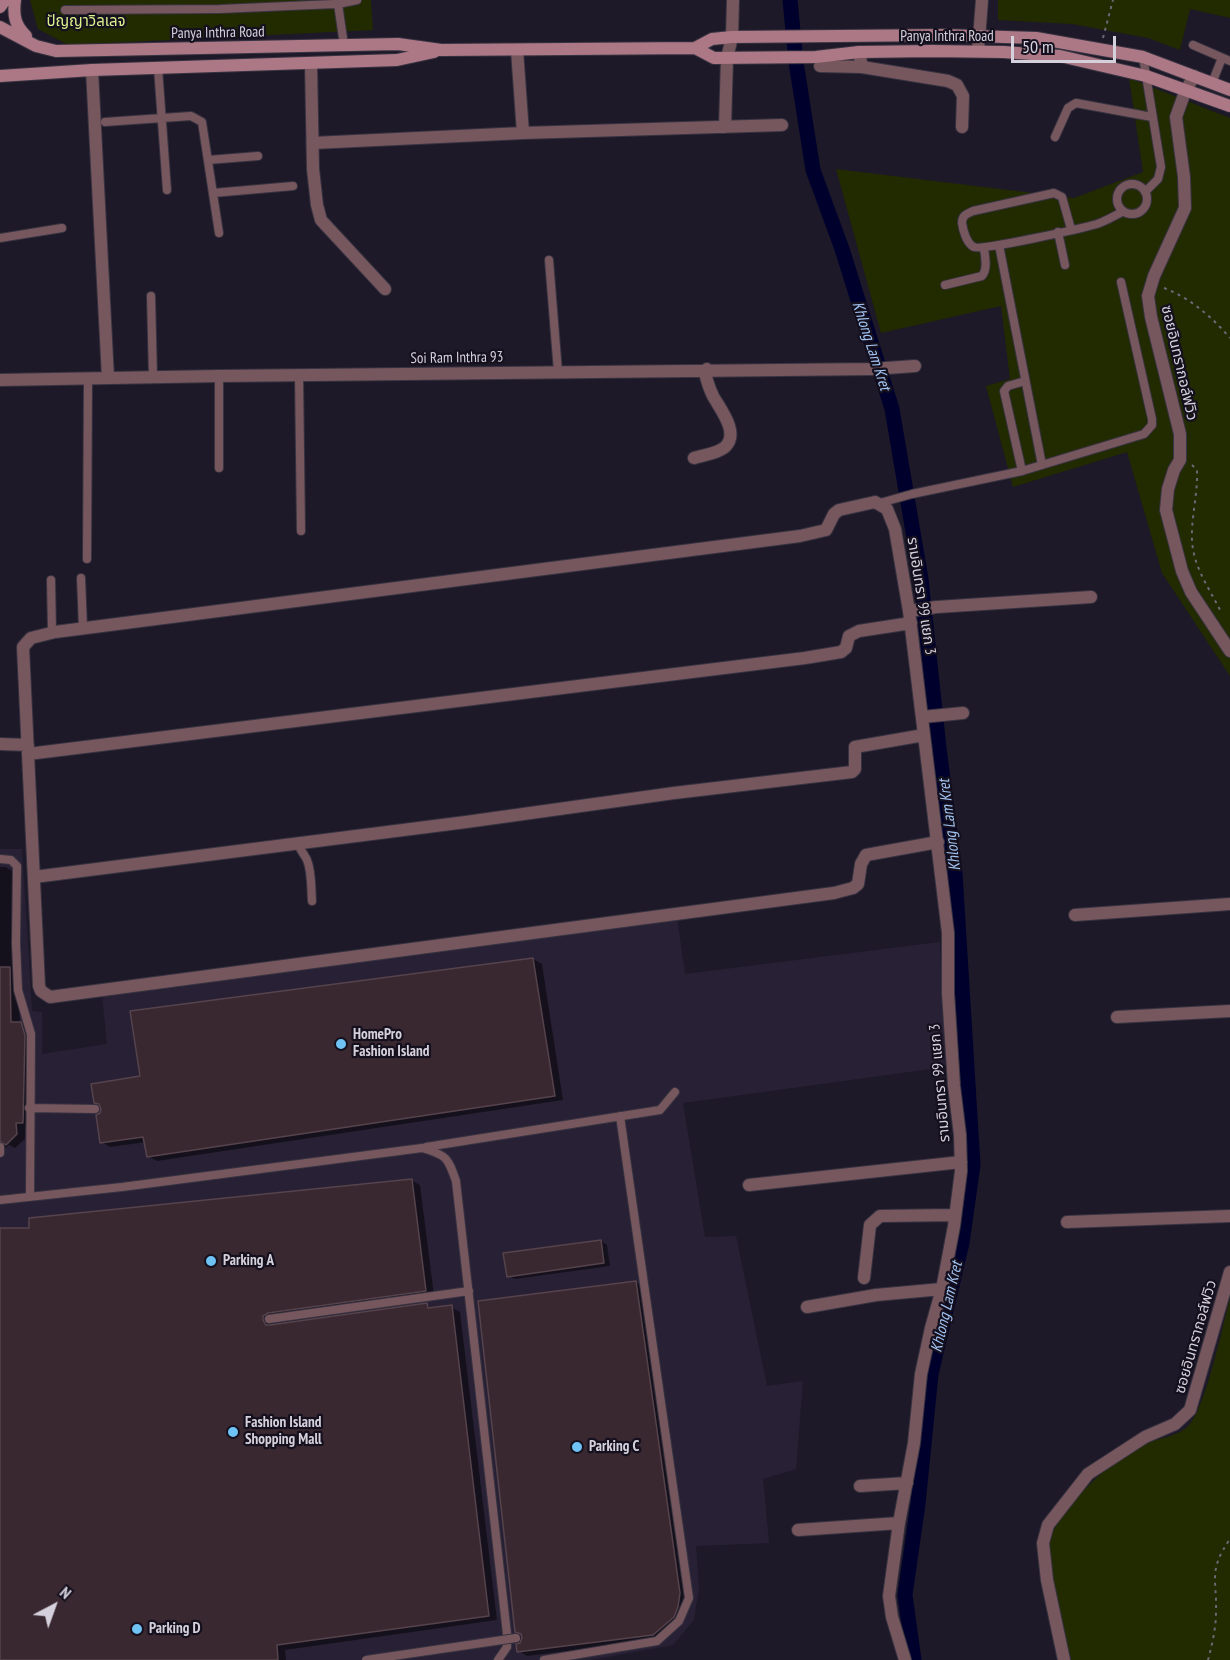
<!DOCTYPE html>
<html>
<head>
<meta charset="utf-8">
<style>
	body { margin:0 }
	#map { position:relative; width:1230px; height:1660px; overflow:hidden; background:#1e1928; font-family:"PT Sans Narrow",sans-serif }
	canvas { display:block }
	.north { position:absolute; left:24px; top:1576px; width:60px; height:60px; -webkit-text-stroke:4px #15101e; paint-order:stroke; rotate:41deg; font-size:16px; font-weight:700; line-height:24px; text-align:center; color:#d5d1dc }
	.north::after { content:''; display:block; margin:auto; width:21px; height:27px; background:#d5d1dc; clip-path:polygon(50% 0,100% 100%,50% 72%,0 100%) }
	.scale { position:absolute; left:1011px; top:36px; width:105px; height:27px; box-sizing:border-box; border:3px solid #d5d1dc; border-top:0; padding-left:8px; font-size:18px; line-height:21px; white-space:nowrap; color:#d5d1dc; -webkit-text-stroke:4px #15101e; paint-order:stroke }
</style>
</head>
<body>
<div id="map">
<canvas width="1230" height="1660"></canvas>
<div class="north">N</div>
<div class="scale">50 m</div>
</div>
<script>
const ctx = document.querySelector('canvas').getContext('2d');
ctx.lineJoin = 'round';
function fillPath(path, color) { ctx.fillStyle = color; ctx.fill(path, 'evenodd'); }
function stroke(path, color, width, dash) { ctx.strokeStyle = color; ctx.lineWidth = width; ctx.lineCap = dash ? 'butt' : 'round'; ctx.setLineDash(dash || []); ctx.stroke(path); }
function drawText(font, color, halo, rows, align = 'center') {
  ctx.font = font + ' "PT Sans Narrow","Noto Sans Thai",sans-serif'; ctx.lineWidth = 4.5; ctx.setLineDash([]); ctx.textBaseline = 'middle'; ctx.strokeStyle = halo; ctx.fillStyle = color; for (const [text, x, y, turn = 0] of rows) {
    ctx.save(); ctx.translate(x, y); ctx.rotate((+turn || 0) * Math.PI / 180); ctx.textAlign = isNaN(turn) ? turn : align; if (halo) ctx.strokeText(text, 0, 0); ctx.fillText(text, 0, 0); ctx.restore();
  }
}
fillPath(new Path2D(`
	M0,849H22L32,1011L42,1012V1054L107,1044L102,994L677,917L685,974L940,942L945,1067L683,1103L705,1237L736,1236L767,1386L803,1381L796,1469L763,1479L769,1543L696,1546L699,1588L694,1620L673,1645L591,1660H0Z`), '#282135');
fillPath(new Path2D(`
	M30,0H371L373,30L68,45L38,29Z
	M998,0H1230V18L1190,9L1180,50L1148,38L1072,24L998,20Z
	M1129,78L1230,118V676L1162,573L1127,452L1013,487L986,386L1010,379L1001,306L881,333L836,169L1074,198L1143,172Z
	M1230,1299V1660H1071L1047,1551C1050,1540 1053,1529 1059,1521C1076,1495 1114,1457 1143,1445C1157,1438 1178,1437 1189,1425C1206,1406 1222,1328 1230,1299Z`), '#222a00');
fillPath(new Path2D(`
	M0,867H6L15,873L20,1023L29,1028L31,1127H25V1139L15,1148L9,1145L4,1149L0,1147Z
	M533,959L542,964L563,1100L157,1161L148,1156L146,1142L110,1147L102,1142L142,1078Z
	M411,1180L420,1185L434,1295L272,1321L271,1327L427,1305L433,1309L451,1307L460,1312L497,1620L285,1650L286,1660H0V1229H30Z
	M601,1241L607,1245L610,1266L515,1279L508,1276Z
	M635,1282L644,1287L688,1598L686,1612L662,1639L527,1656L519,1651Z`), '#0007');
stroke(new Path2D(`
	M790,0L796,62L813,170L842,249L892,409L921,579L939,748L955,873L973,1165L962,1243L931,1374L918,1504L905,1595L914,1660`), '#00002d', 15);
const building = new Path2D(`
	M533,958L555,1096L147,1157L143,1137L100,1143L96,1115L100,1113L101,1109L99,1104L94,1103L91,1084L140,1076L130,1011Z
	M0,967H10L11,1022H21L25,1035L23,1123H16L17,1134L6,1145L0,1141Z
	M412,1179L426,1291L268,1313L263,1316V1320L266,1325H270L427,1303L428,1308L452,1305L489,1616L277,1645L278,1660H0V1228H29V1218Z
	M601,1240L604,1263L507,1277L503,1253Z
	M636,1281L680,1593L678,1607L674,1617L653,1635L517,1652L516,1644L520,1643L522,1638L521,1634L515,1632L478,1301Z`);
fillPath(building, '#3a2831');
stroke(building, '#56434c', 1.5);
const service = new Path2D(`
	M338,4L357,0
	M65,10L220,9L335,4H338L344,45
	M1193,45L1230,61
	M1143,57L1161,167L1158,179L1145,192
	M158,68L167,190
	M1212,83L1222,58
	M105,122L191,116L202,122L219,233
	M1055,137L1068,108L1076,103L1152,117
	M208,160L258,156
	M1117 199a15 15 0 1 1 30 0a15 15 0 1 1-30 0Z
	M213,193L293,186
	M1071,229L1062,197L1054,193L973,211C967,214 962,215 962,223C963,231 967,244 974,247C982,251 1083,228 1097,224C1106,221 1114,216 1122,212
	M1058,232L1065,265
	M0,238L62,228
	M999,245L1042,465
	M549,260L558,372
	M945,285L982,276C988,269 985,257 984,248
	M151,296L153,377
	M299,375L301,531
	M219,376V468
	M1022,471L1004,391L1008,386L1025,381
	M880,503L912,494L1022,471L1144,434L1152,425V419L1121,282
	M87,559L88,378
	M81,578L83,628
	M51,580L52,632
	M298,842C299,850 304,853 307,860C312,872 311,888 312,901
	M0,859L11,860L17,866L16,943L18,990L31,1034L30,1196
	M29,1108L95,1109
	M426,1147L660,1110L675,1092
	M0,1153V1147
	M0,1200L122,1187L422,1148C447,1155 448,1158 456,1181L507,1634V1647L498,1660
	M269,1319L469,1291
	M544,1660L657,1641L679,1621L689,1598L620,1116`);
const minor = new Path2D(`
	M978,51L982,0
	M859,52L862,67L948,81L957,85L963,96L962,127
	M311,64L313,169L317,205L321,220L385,289
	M820,66L862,67
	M92,70L108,378
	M1194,76L1185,92L1176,117L1184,177L1185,208L1154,276L1148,296L1151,317L1180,434V460L1174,470L1168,489L1166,510L1182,571L1191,592L1230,651
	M725,127L727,58L732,37L733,0
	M523,133L782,125
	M313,143L523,133L517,50
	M0,380L219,376L873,369L915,366
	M694,458C703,455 717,454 725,447C740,433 720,409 713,396C709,388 707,381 705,373L707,369
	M909,611L937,607L1091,597
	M922,717L963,713
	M0,744L28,745
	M28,754L39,986L41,991L50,997L834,893L853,888L858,884L861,864L866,855L938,842
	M34,877L466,822L674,793L852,772L855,769V747L924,735
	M1075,915L1230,904
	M1117,1017L1230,1011
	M749,1185L961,1162
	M1067,1222L1230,1216
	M864,1278L870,1225L880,1216L955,1215
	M807,1307L876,1295L942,1289
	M860,1486L907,1483
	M798,1530L899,1523
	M905,1660L892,1617L889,1596L899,1523L914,1443L921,1374L931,1328L942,1289L954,1226L961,1171L960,1135L954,1086L948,993V933L909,611L895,529L887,509L875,502L839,510L834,514L826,530L800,536L55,632L31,638L23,647L28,754L805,658L841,652L846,648L849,636L859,631L911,623
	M1064,1660L1047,1580L1043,1543L1048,1525L1088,1474L1145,1437L1175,1424L1190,1410L1230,1272`);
const secondary = new Path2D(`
	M15,0C13,16 15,25 26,36
	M0,7L5,0
	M0,27L36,46L56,51L398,44L441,50L695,48L714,58L816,57L859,52L932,51L1003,52L1060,56L1146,76L1230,106
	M695,48L712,39L732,37L944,35L1036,38L1143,57L1230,90
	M0,76L92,70L397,60L434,52`);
stroke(service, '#383341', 10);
stroke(minor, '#383341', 14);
stroke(secondary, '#383341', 14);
stroke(new Path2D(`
	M1103,38L1113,0
	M1164,288C1190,298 1212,317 1230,338
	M1192,465L1197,470C1198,494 1191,517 1192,540C1193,566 1209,588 1220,610
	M1208,1660C1212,1645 1216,1628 1216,1612C1217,1578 1208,1571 1230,1539`), '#6d6876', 2, [3, 4.5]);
stroke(service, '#77575e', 8);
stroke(minor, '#77575e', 12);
stroke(secondary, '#ac7885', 12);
const serviceBridge = new Path2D(`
	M366,1660L516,1638`);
stroke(serviceBridge, '#383341', 10, []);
stroke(serviceBridge, '#77575e', 8);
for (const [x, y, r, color] of [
	[341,1044,6,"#6fc2f4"],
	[211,1261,6,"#6fc2f4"],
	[233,1432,6,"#6fc2f4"],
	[577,1447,6,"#6fc2f4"],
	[137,1629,6,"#6fc2f4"]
]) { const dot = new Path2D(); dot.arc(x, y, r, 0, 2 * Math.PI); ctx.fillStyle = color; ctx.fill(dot); stroke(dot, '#15101e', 2); }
drawText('15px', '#dbf18c', '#15101e', [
	["ปัญญาวิลเลจ",86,22]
]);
drawText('15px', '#d5d1dc', '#15101e', [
	["Panya Inthra Road",218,33,-1],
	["Panya Inthra Road",947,37],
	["Soi Ram Inthra 93",457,358,-1],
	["ซอยอินทรากอล์ฟวิว",1179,363,77],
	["รามอินทรา 99 แยก 3",921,596,81],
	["รามอินทรา 99 แยก 3",940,1083,-95],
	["ซอยอินทรากอล์ฟวิว",1196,1337,-74]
]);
drawText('bold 15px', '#d5d1dc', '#15101e', [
	["HomePro",353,1035],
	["Fashion Island",353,1052],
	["Parking A",223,1261],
	["Fashion Island",245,1423],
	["Shopping Mall",245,1440],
	["Parking C",589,1447],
	["Parking D",149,1629]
], 'left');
drawText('italic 16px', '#a2c4f3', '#15101e', [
	["Khlong Lam Kret",871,346,72],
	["Khlong Lam Kret",950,825,-97],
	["Khlong Lam Kret",947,1307,-77]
]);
</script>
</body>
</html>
